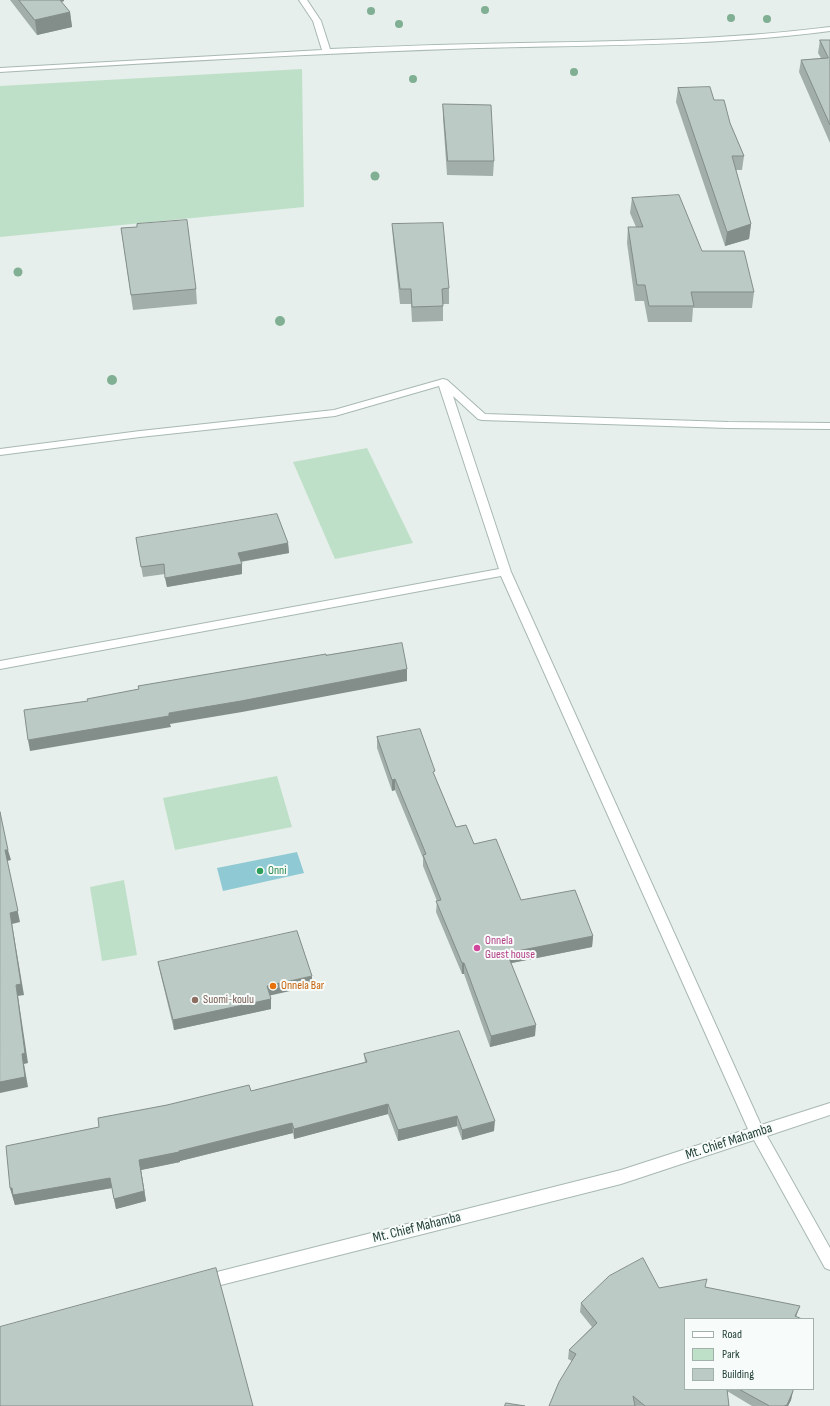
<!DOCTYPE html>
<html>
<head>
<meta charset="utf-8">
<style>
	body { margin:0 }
	#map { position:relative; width:830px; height:1406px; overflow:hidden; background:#e6efeb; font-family:"Sofia Sans Condensed",sans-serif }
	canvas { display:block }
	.legend { position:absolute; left:684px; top:1318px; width:130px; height:72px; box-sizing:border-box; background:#f7fbf9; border:1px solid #a3b1ad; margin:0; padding:5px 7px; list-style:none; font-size:12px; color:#24423a }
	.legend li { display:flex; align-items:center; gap:8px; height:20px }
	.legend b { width:20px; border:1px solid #a3b1ad }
</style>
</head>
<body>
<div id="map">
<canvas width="830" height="1406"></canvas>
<ul class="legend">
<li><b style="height:5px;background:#fff"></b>Road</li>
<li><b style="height:11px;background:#bfe0c8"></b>Park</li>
<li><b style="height:11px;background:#bbcac4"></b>Building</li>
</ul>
</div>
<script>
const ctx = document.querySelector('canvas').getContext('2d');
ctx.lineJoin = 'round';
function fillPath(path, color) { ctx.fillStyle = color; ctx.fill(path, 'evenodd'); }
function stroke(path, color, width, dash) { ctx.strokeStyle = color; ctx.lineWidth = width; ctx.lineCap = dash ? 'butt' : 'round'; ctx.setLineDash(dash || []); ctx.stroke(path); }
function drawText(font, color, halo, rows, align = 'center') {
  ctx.font = font + ' "Sofia Sans Condensed",sans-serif'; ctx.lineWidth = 4; ctx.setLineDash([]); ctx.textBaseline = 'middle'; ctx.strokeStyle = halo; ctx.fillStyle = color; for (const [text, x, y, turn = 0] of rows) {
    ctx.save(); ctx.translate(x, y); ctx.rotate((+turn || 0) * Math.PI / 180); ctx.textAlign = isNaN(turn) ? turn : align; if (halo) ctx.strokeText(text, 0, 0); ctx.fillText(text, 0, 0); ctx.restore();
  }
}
fillPath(new Path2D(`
	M302,69L304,207L0,237V86Z
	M367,448L413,543L335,559L293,462Z
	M277,776L292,827L175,850L163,798Z
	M124,880L137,955L102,961L90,887Z`), '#bfe0c8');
fillPath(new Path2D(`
	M297,852L304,873L223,891L217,868Z`), '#8ec9d4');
const minor = new Path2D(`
	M299,0H307L321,21L330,49C394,46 458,44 521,43C625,41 727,40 830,27V31C713,46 597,45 480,48C320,53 160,62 0,72V68L322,50L313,21Z
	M443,379L447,380L485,414L728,422L830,423V429L728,428L482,420L478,419L453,396L511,572L761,1125L830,1103V1115L767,1136L830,1248V1270L825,1268L754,1140L621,1184L205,1289L200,1287L197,1282L200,1277L205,1275L621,1170L748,1129L501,576L0,669V661L499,569L439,386L335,416L140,437L0,455V449L140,431L334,410Z`);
stroke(minor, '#a8b8b2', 2);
fillPath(minor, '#fff');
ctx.fillStyle = '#80af93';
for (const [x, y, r] of [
	[485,10,4],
	[371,11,4],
	[731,18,4],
	[767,19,4],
	[399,24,4],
	[574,72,4],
	[413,79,4],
	[375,176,4.5],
	[18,272,4.5],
	[280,321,5],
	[112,380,5]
]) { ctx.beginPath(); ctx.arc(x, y, r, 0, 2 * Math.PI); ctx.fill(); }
fillPath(new Path2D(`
	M10,0H64V1L61,2L70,12L72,27L37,35Z
	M820,40H830V143L799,72L801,60L821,58L818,53Z
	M678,88L714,100L730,123L744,156L742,170H736L751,224L749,239L725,246L676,102Z
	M443,104L494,161L493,176L447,175L443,118Z
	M632,198L754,292L752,308H693L692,322H648L644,301H635L627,243L628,227H636L630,213Z
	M392,224L449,288V304H443V321L412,322L411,304H400L393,239Z
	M121,228L196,289L197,304L133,310Z
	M136,538L288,543L289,553L241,562L242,574L167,587L165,574L143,577Z
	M377,737L435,777L456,827L474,844L521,900L593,936L592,947L511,963L535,1036L490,1047L464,974H462L436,912L437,901L423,866V858L395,790L392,791L377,748Z
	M158,962L312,986L269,995L271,999V1009L174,1030L160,972Z
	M364,1054L494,1131L462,1140L457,1126L398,1141L388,1114L294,1139L293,1133L180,1161V1162L141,1170L146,1201L116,1209L112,1188L15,1205L10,1188L99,1127L251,1091L365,1062Z
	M705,1287L797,1314L796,1316L685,1389H793V1391L791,1400L788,1406H752L727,1391L729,1406H549L572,1361L568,1359L569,1350L592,1327L580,1312L581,1303L659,1288Z`), '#a1aea9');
fillPath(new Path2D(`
	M52,0H64V1L53,4Z
	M70,12L72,27L37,35L35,20Z
	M751,224L749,239L725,246L727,232Z
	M288,543L289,553L238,562V553Z
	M242,564V574L167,587L165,578Z
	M407,669V681L242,712L170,724L171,727L30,751L28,740L169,713Z
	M395,779V790L392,791V780Z
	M5,850H8L11,860L7,861L20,922L12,924L24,995L18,996L28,1063L24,1064L28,1087L0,1093V1082L22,1054L16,985Z
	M593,936L592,947L507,964V953Z
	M462,963H464V974H462Z
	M312,976V986L268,996L267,986Z
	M271,999V1009L174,1030L173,1020Z
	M536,1025L535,1036L490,1047L491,1036Z
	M388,1104V1114L294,1139V1129Z
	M457,1116V1126L398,1141V1130Z
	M495,1121L494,1131L462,1140V1130Z
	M292,1123L293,1133L180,1161V1162L141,1170L146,1201L116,1209L114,1199L139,1160Z
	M110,1178L112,1188L15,1205L10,1188Z
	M800,1306L797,1314L795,1319V1316Z
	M793,1391L791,1400L788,1406H784Z`), '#838d89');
const building = new Path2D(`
	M19,0H60L70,12L35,20Z
	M820,40H830V125L801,60L828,58Z
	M710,87L714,100H724L730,123L744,156H732L751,224L727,232L678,88Z
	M443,104L491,105L494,161H448Z
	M679,195L702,251H744L754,292H691L694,306H649L645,285H637L628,227H643L632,198Z
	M187,220L196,289L131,295L121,228L137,227V224Z
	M443,223L449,288L442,289L443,306L412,307L411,289H400L392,224Z
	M277,514L288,543L238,553L242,564L165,578L164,564L141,567L136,538Z
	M402,643L407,669L241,701L169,713V716L28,740L24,710L88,701L87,699L139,689L138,686L326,654V655Z
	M420,729L435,771L433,772L456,827L466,825L474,844L496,839L521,900L575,890L593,936L507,953L536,1025L491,1036L464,963H462L436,901L441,900L423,855L426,854L395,779L392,780L377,737Z
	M0,812L8,850H5L18,911L10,913L21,984L16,985L25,1053L22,1054L25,1077L0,1082Z
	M297,931L312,976L267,986L271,999L173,1020L158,962Z
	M459,1031L495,1121L462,1130L457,1116L398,1130L388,1104L294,1129L292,1123L179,1151V1152L139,1160L144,1191L114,1199L110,1178L13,1195L12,1188H10L6,1146L99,1127L98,1118L167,1105L249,1085L251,1091L367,1062L364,1054Z
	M643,1258L659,1288L707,1279L705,1287L800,1306L795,1316L802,1319H685V1389H727L729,1406H645L633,1396L635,1406H549L559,1382L576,1354L569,1350L597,1323L581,1303L609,1276Z
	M216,1268L253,1406H0V1327Z
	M739,1389H793V1391L787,1405L784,1406H770Z
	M506,1403L525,1406H505Z`);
fillPath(building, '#bbcac4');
stroke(building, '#838d89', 1);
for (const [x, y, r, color] of [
	[260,871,4,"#2e9e5b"],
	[477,948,4,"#d1479c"],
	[273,986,4,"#e8710a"],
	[195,1000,4,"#8d6e63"]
]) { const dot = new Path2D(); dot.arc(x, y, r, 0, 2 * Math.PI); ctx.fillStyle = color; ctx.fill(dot); stroke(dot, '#f7fbf9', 1.5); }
drawText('12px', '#27864d', '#f7fbf9', [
	["Onni",268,871]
], 'left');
drawText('12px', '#b23c85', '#f7fbf9', [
	["Onnela",485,941],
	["Guest house",485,955]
], 'left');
drawText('12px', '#c56008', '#f7fbf9', [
	["Onnela Bar",281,986]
], 'left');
drawText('12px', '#785e54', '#f7fbf9', [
	["Suomi-koulu",203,1000]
], 'left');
drawText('14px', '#24423a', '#f7fbf9', [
	["Mt. Chief Mahamba",729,1142,-18],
	["Mt. Chief Mahamba",417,1228,-14]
]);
</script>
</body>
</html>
